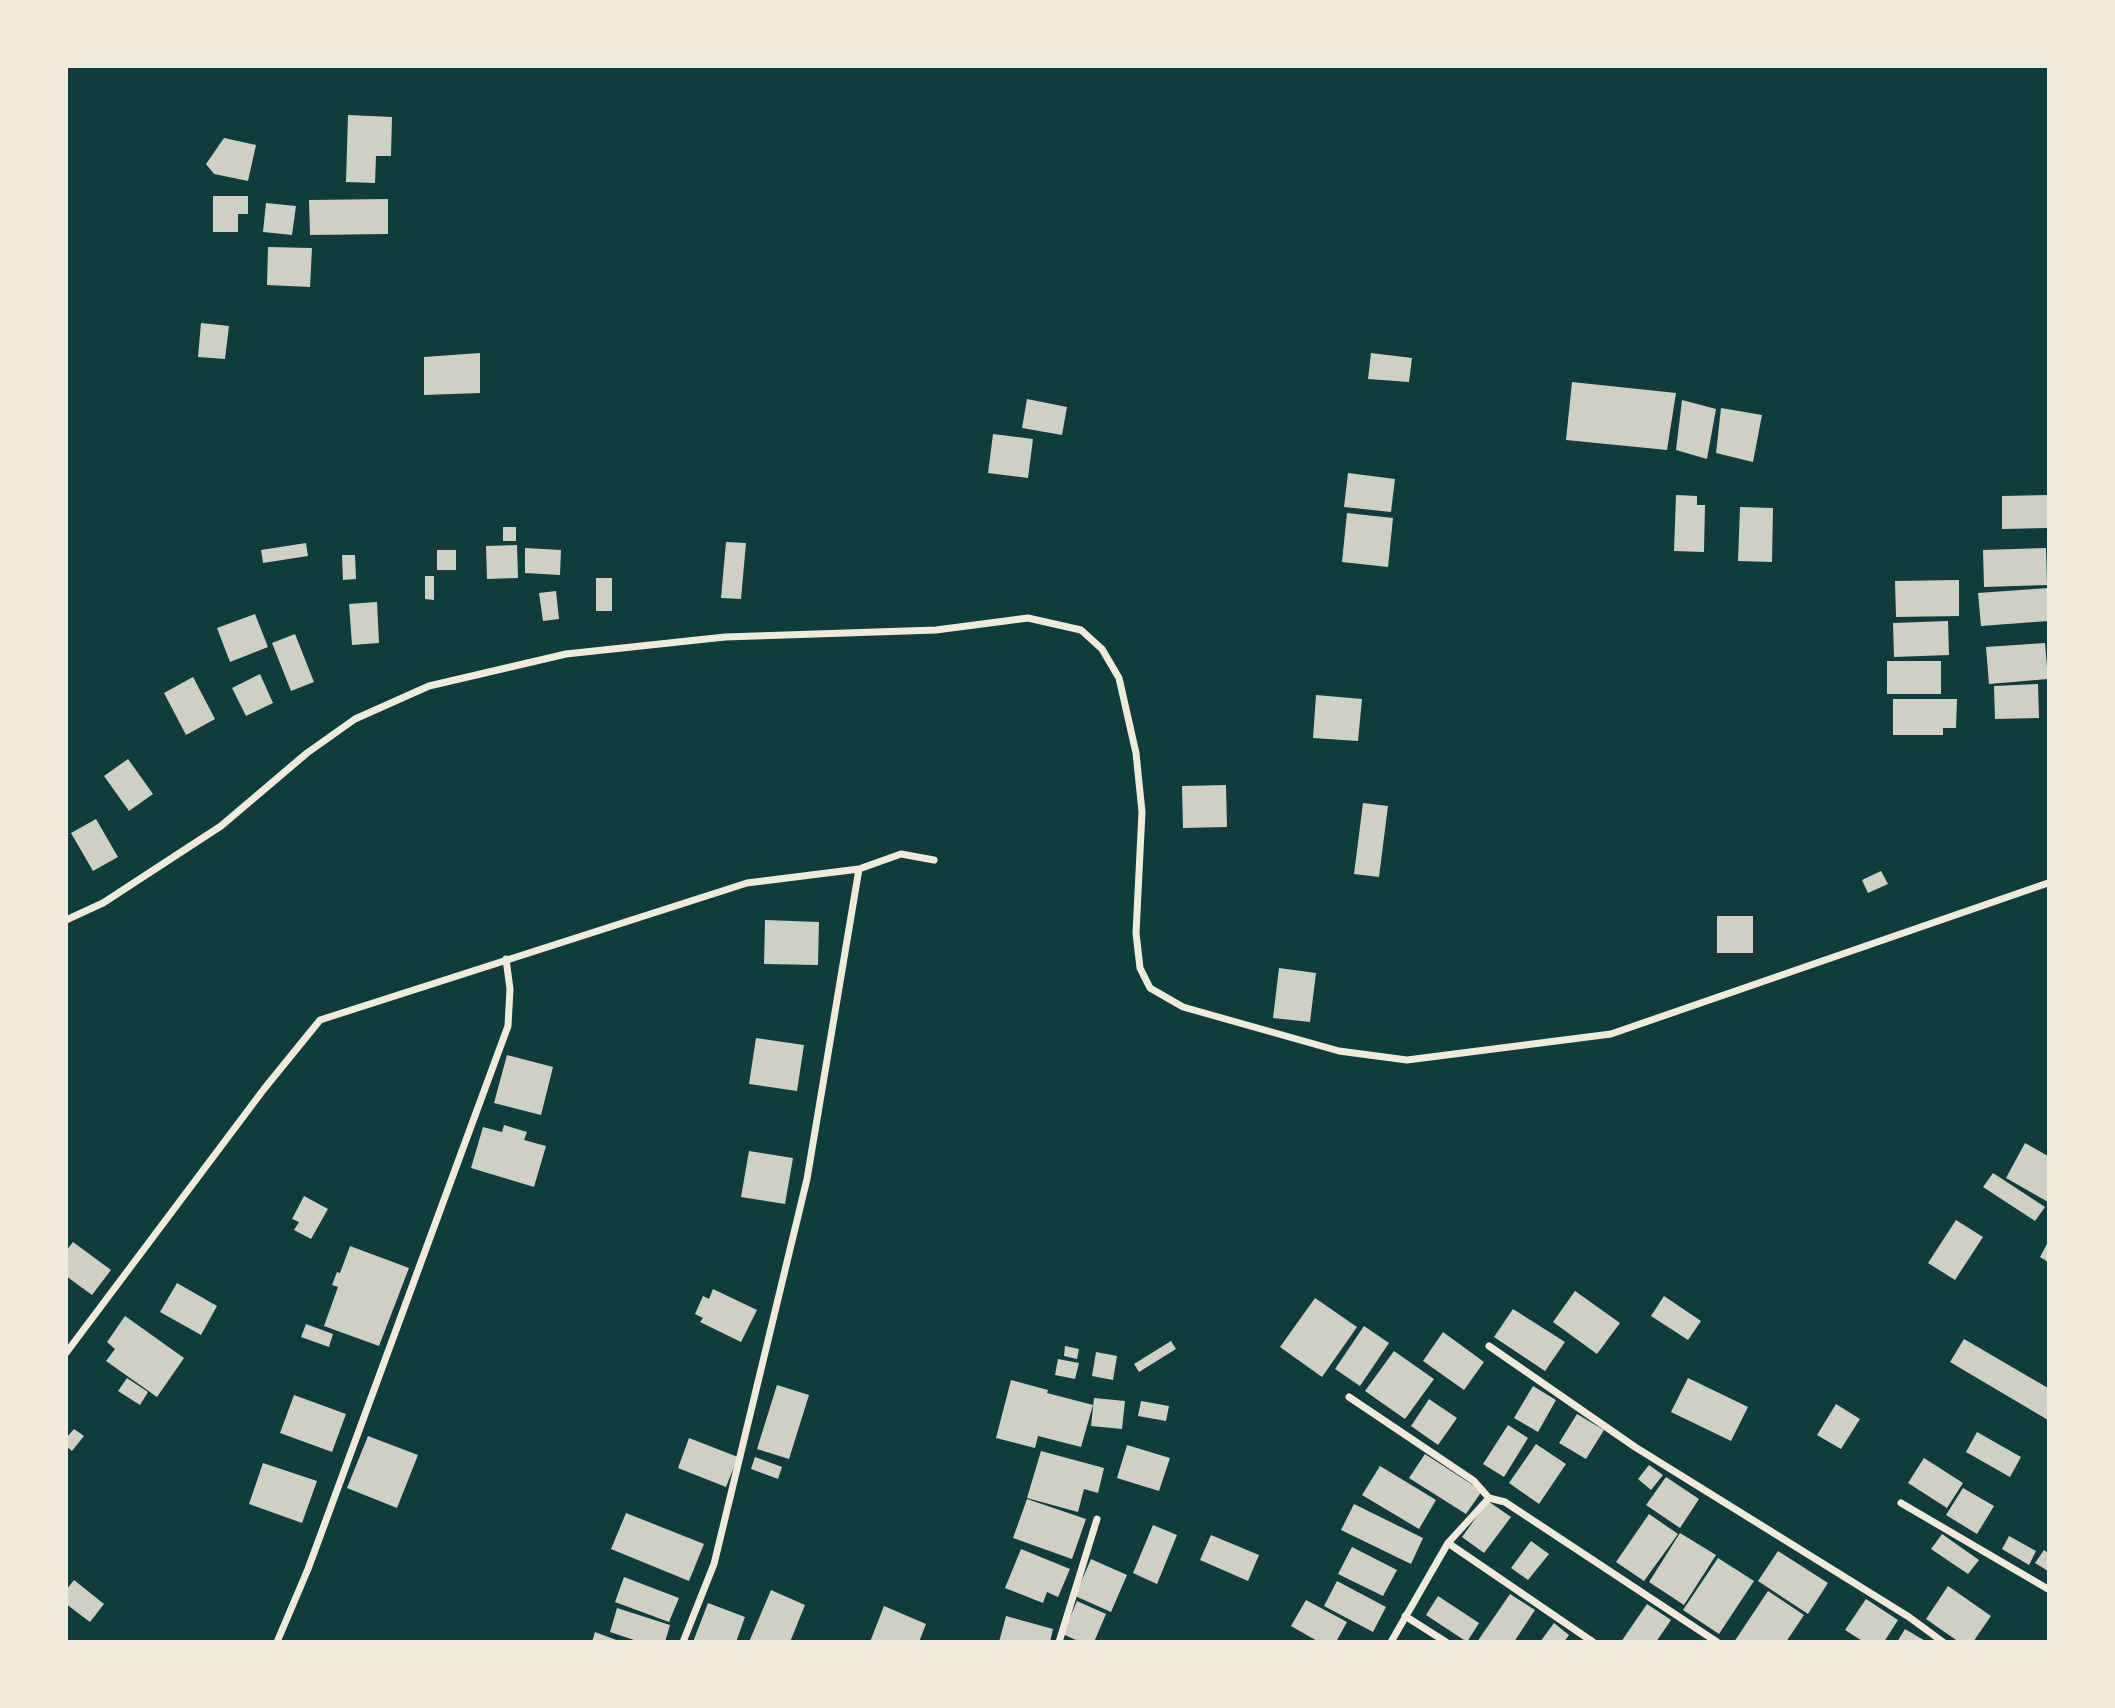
<!DOCTYPE html>
<html>
<head>
<meta charset="utf-8">
<style>
	body { margin:0 }
	#map { position:relative; width:2115px; height:1708px; overflow:hidden; background:#0f3d3e; font-family:Raleway,sans-serif }
	canvas { display:block }
	.frame { position:absolute; inset:0; border:68px solid #f1e9da; pointer-events:none }
</style>
</head>
<body>
<div id="map">
<canvas width="2115" height="1708"></canvas>
<div class="frame"></div>
</div>
<script>
const ctx = document.querySelector('canvas').getContext('2d');
ctx.lineJoin = 'round';
function fillPath(path, color) { ctx.fillStyle = color; ctx.fill(path, 'evenodd'); }
function stroke(path, color, width, dash) { ctx.strokeStyle = color; ctx.lineWidth = width; ctx.lineCap = dash ? 'butt' : 'round'; ctx.setLineDash(dash || []); ctx.stroke(path); }
fillPath(new Path2D(`
	M348,115L392,117L391,156H376L375,183L346,182Z
	M224,138L256,145L248,181L214,174L206,164Z
	M213,196H248V214H238V232H213Z
	M388,199V234L310,235L309,200Z
	M266,203L296,206L292,235L263,232Z
	M268,247L312,248L310,287L267,285Z
	M201,323L229,326L225,359L198,357Z
	M480,353V393L424,395V357Z
	M1371,353L1412,358L1409,382L1368,379Z
	M1572,382L1676,393L1667,450L1566,440Z
	M1027,399L1067,407L1062,435L1022,428Z
	M1682,400L1716,409L1707,459L1676,450Z
	M1721,408L1762,415L1753,462L1716,453Z
	M993,434L1033,439L1028,478L988,473Z
	M1348,473L1395,479L1391,512L1344,507Z
	M1676,495L1697,496V505H1705L1704,552L1674,551Z
	M2048,495V528L2002,529V496Z
	M1740,507L1773,508L1772,562L1738,561Z
	M1347,513L1393,518L1388,567L1342,562Z
	M503,527H516V541H503Z
	M726,542L746,543L741,599L721,598Z
	M306,543L308,556L263,563L261,550Z
	M517,545L518,578L487,579L486,546Z
	M525,548L561,550L560,575L525,573Z
	M2046,548L2047,585L1984,587L1983,550Z
	M437,550H456V570H437Z
	M342,555H355L356,579L343,580Z
	M425,576H434V600L425,599Z
	M596,578H612V611H596Z
	M1959,580V616L1896,617L1895,581Z
	M2048,588V621L1981,626L1978,593Z
	M556,591L559,619L543,621L539,593Z
	M377,602L379,643L352,645L349,604Z
	M255,614L268,647L230,662L217,628Z
	M1948,621L1949,655L1894,657L1893,623Z
	M295,634L314,682L291,691L272,643Z
	M2045,643L2048,679L1989,684L1986,647Z
	M1887,661H1941V694H1887Z
	M260,674L273,703L246,716L232,688Z
	M193,677L215,719L186,735L164,693Z
	M2038,684L2039,718L1995,719L1994,686Z
	M1316,695L1362,699L1358,741L1313,738Z
	M1893,699H1957L1956,728H1943V735H1893Z
	M128,759L153,794L129,811L104,776Z
	M1226,785L1227,827L1183,828L1182,786Z
	M1363,803L1388,806L1379,877L1354,874Z
	M96,819L118,857L93,871L71,833Z
	M1881,871L1888,884L1868,893L1862,880Z
	M1717,916H1753V953H1717Z
	M765,920L819,922L818,965L764,964Z
	M1279,968L1316,973L1310,1022L1273,1018Z
	M756,1038L804,1045L797,1091L749,1084Z
	M507,1055L553,1067L541,1115L494,1103Z
	M504,1125L527,1132L524,1140L546,1146L534,1187L471,1168L483,1127L502,1132Z
	M2025,1143L2048,1156V1202L2006,1178Z
	M749,1151L793,1158L785,1204L741,1197Z
	M1993,1173L2045,1207L2035,1221L1983,1187Z
	M304,1196L328,1209L311,1239L294,1230L299,1222L292,1219Z
	M1956,1220L1983,1237L1955,1280L1928,1263Z
	M73,1242L111,1270L92,1295L66,1276V1251Z
	M2048,1242V1262L2040,1257Z
	M350,1246L409,1268L379,1346L324,1326L338,1287L332,1285L337,1272L340,1273Z
	M177,1283L217,1306L201,1335L160,1312Z
	M713,1289L757,1310L741,1342L700,1322L703,1318L695,1314L703,1296L709,1299Z
	M1575,1291L1620,1323L1597,1354L1553,1322Z
	M1664,1296L1701,1321L1688,1340L1651,1316Z
	M1315,1298L1357,1327L1322,1377L1280,1347Z
	M1513,1309L1565,1342L1545,1371L1494,1337Z
	M125,1316L184,1358L157,1397L106,1361L115,1349L107,1342Z
	M306,1324L333,1334L329,1347L301,1337Z
	M1364,1326L1389,1343L1360,1386L1335,1369Z
	M1443,1332L1484,1362L1464,1390L1423,1361Z
	M1964,1339L2048,1388V1420L1950,1362Z
	M1171,1341L1176,1349L1139,1372L1134,1364Z
	M1065,1346L1079,1349L1077,1359L1064,1356Z
	M1394,1351L1434,1379L1405,1419L1365,1391Z
	M1096,1352L1117,1356L1113,1380L1092,1376Z
	M1058,1359L1079,1363L1075,1379L1055,1375Z
	M127,1378L148,1392L140,1405L118,1391Z
	M1688,1378L1748,1407L1731,1441L1671,1412Z
	M1011,1380L1048,1390L1047,1393L1093,1405L1081,1447L1038,1436L1035,1448L996,1438Z
	M777,1385L809,1395L789,1459L757,1449Z
	M1533,1386L1556,1400L1538,1432L1514,1418Z
	M294,1395L346,1414L332,1452L280,1433Z
	M1094,1398L1125,1401L1122,1429L1091,1426Z
	M1429,1399L1457,1418L1438,1445L1411,1426Z
	M1141,1401L1169,1406L1166,1421L1138,1416Z
	M1836,1404L1860,1419L1841,1449L1817,1435Z
	M1577,1414L1604,1430L1586,1459L1559,1443Z
	M1508,1425L1528,1438L1504,1477L1483,1464Z
	M74,1429L84,1436L72,1451L66,1446V1438Z
	M1977,1432L2021,1457L2010,1477L1966,1452Z
	M368,1436L418,1455L397,1508L347,1488Z
	M689,1438L738,1457L726,1487L678,1468Z
	M1536,1444L1566,1464L1539,1504L1509,1483Z
	M1127,1445L1170,1458L1159,1491L1117,1478Z
	M1041,1451L1104,1468L1098,1493L1084,1489L1078,1512L1027,1498Z
	M1425,1454L1482,1491L1466,1514L1409,1478Z
	M755,1457L782,1467L778,1479L751,1469Z
	M1924,1458L1963,1483L1947,1508L1908,1483Z
	M263,1463L317,1481L302,1523L249,1504Z
	M1649,1465L1663,1475L1651,1490L1638,1479Z
	M1380,1466L1436,1500L1419,1529L1362,1495Z
	M1666,1477L1699,1499L1680,1528L1646,1505Z
	M1963,1488L1994,1506L1977,1534L1946,1515Z
	M1027,1499L1086,1519L1072,1559L1013,1538Z
	M1488,1501L1511,1517L1484,1553L1462,1537Z
	M1354,1504L1423,1538L1411,1564L1341,1530Z
	M626,1513L704,1544L689,1581L611,1549Z
	M1649,1514L1678,1534L1644,1581L1616,1562Z
	M1153,1525L1177,1535L1157,1584L1133,1573Z
	M1680,1533L1716,1555L1684,1605L1649,1582Z
	M1942,1534L1979,1560L1968,1574L1931,1549Z
	M1211,1535L1259,1555L1248,1581L1200,1560Z
	M2009,1536L2036,1551L2029,1565L2002,1549Z
	M1531,1541L1549,1554L1528,1580L1511,1568Z
	M1352,1547L1397,1570L1383,1596L1338,1574Z
	M1021,1549L1070,1569L1058,1597L1047,1592L1043,1603L1005,1588Z
	M2044,1550L2048,1553V1571L2035,1563Z
	M1778,1551L1828,1583L1808,1614L1758,1581Z
	M1718,1558L1754,1581L1719,1634L1683,1610Z
	M1091,1559L1127,1575L1111,1612L1075,1596Z
	M624,1577L679,1598L669,1622L615,1602Z
	M74,1580L104,1604L90,1622L66,1604V1590Z
	M1337,1581L1386,1607L1373,1632L1324,1606Z
	M1948,1586L1991,1616L1973,1642H1959L1926,1619Z
	M771,1590L805,1605L790,1642H749Z
	M1768,1591L1804,1615L1786,1642H1734Z
	M1510,1594L1535,1610L1514,1642H1477Z
	M1438,1596L1479,1623L1467,1642L1426,1615Z
	M1866,1599L1898,1620L1884,1642H1864L1845,1630Z
	M1306,1600L1347,1622L1336,1642H1319L1291,1626Z
	M1077,1601L1106,1614L1094,1642H1080L1063,1634Z
	M708,1603L745,1617L736,1642H693Z
	M1647,1604L1671,1620L1656,1642H1621Z
	M884,1606L926,1624L919,1642H870Z
	M617,1608L670,1625L665,1642H640L610,1632Z
	M1006,1616L1053,1629L1050,1642H999Z
	M1554,1623L1569,1635L1564,1642H1540Z
	M1905,1629L1927,1642H1897Z
	M595,1632L619,1641V1642H592Z`), '#cfcfc3');
stroke(new Path2D(`
	M66,920L103,903L221,826L307,753L355,719L429,686L566,654L725,637L936,630L1028,618L1081,630L1102,649L1119,678L1136,753L1142,812L1136,933L1140,968L1150,988L1183,1007L1339,1051L1407,1060L1611,1034L2048,883
	M1489,1346L1635,1447L1909,1617L1943,1642
	M66,1353L264,1089L320,1020L747,883L859,869
	M1349,1397L1474,1481L1489,1498L1505,1502L1717,1642
	M1901,1503L2048,1589
	M1448,1543L1593,1642
	M1405,1616L1446,1642
	M277,1642L308,1569L508,1026L510,989L506,959
	M683,1642L714,1564L807,1179L859,869L901,854L934,860
	M1059,1642L1097,1519
	M1391,1642L1448,1543L1489,1498`), '#f1e9da', 7);
</script>
</body>
</html>
